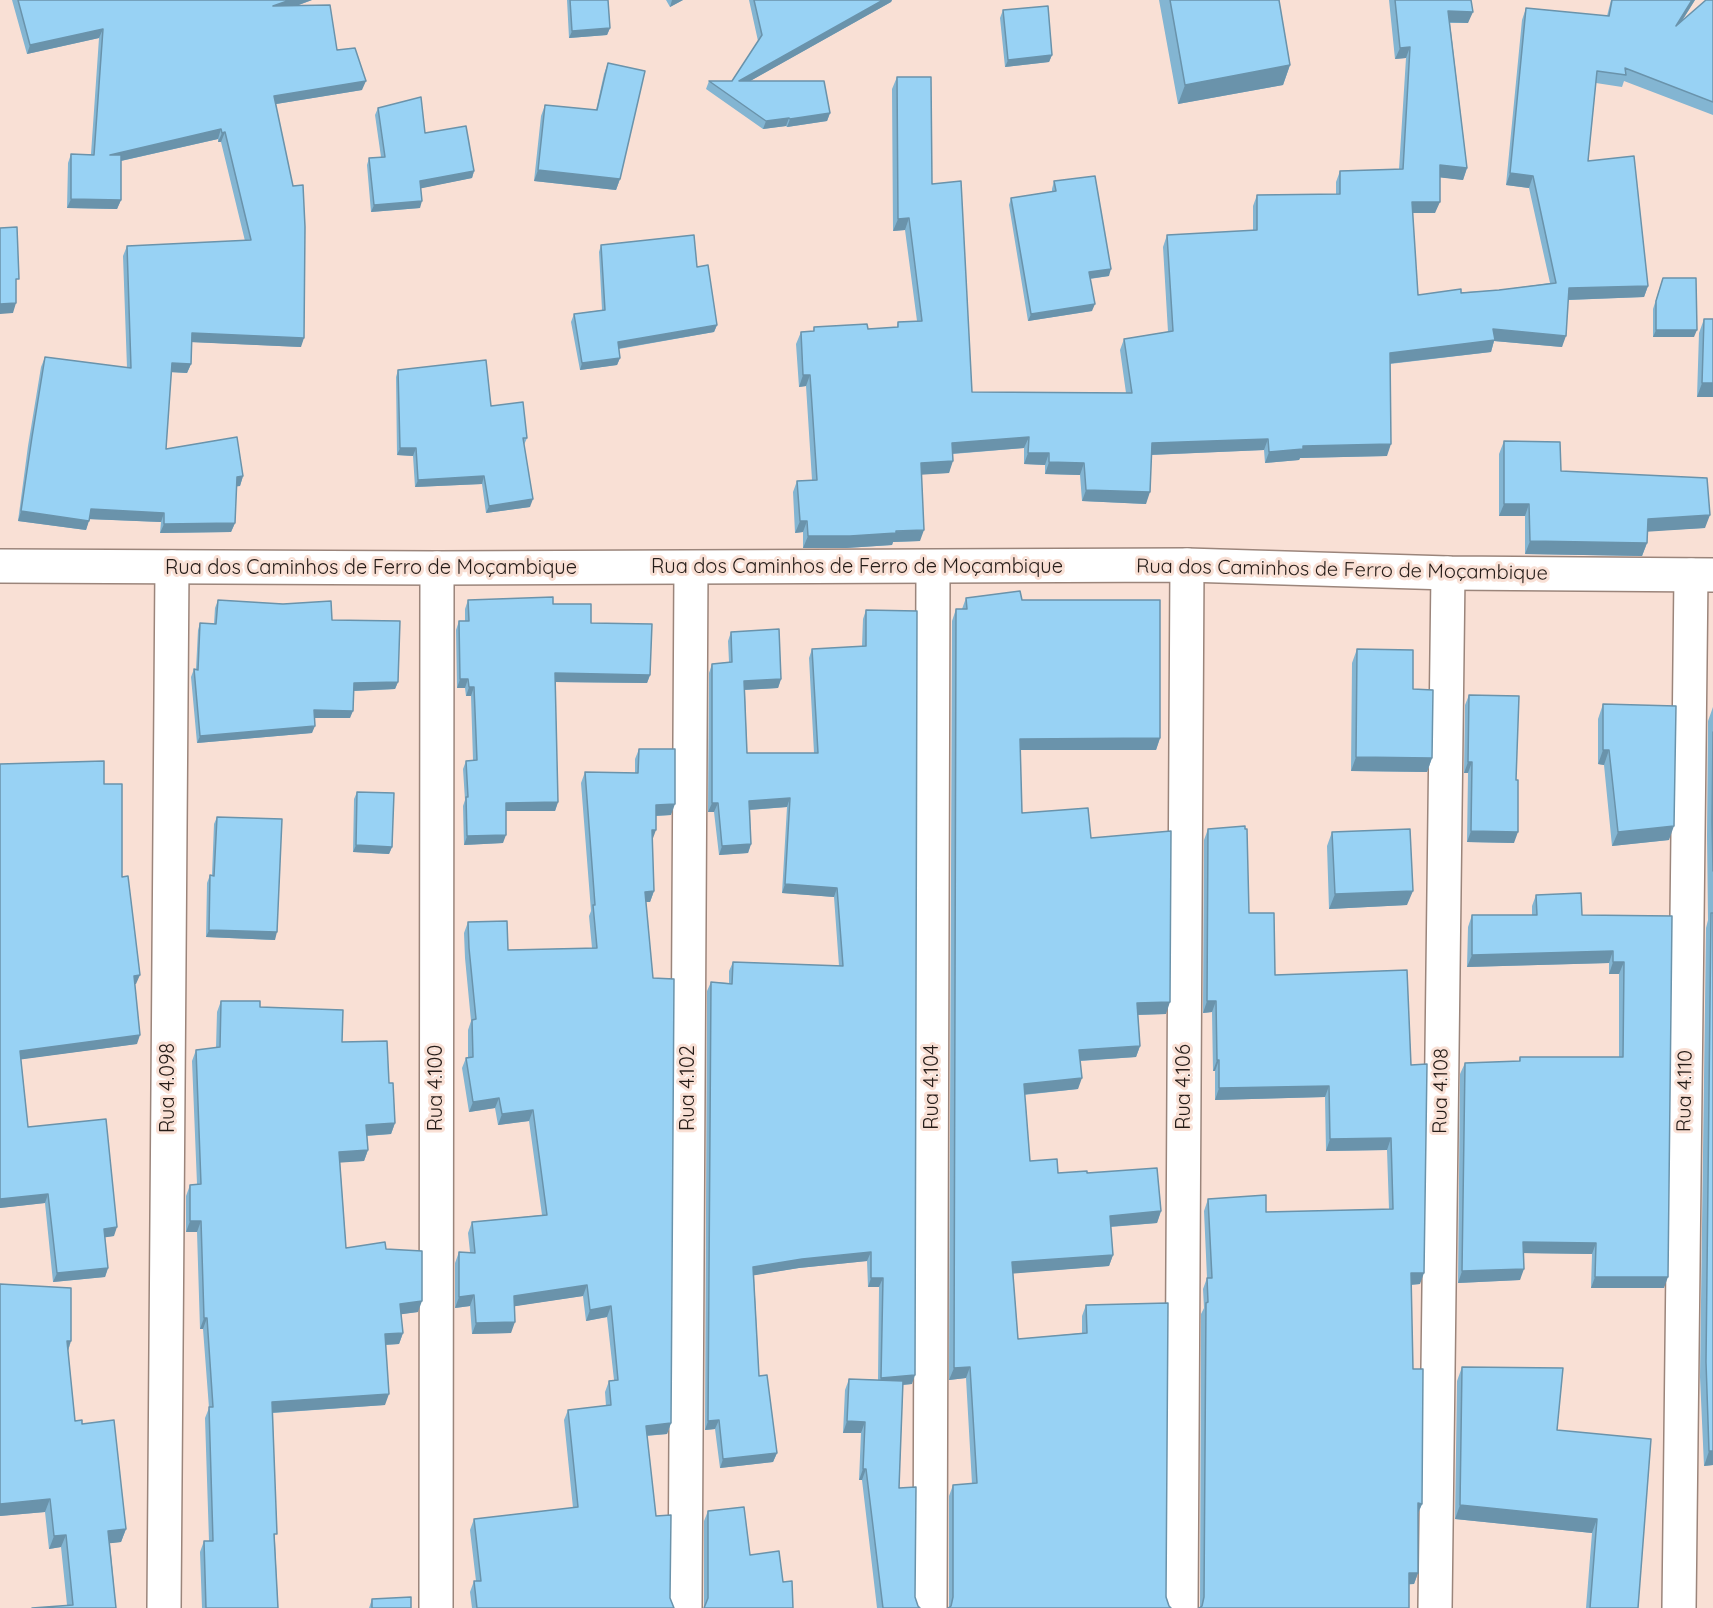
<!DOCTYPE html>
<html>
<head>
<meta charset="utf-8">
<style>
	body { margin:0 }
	canvas { display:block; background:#f9e0d5 }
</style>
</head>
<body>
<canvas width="1713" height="1608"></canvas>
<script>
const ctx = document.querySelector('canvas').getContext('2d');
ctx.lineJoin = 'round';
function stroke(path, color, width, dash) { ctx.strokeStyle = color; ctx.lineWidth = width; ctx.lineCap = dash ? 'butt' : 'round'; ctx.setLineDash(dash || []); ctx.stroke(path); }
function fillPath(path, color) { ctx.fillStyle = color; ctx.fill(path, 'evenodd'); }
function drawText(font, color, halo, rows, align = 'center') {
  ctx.font = font + ' Quicksand,sans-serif'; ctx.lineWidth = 6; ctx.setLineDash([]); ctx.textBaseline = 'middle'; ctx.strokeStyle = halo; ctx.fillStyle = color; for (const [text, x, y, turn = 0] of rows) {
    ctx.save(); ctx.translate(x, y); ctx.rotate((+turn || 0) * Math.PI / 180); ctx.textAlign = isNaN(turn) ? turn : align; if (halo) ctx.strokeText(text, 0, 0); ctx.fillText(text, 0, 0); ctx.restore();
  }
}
const street = new Path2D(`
	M164,1608L172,567
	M436,1608L437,568
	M685,1608L691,568
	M930,1608L933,567
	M1181,1608L1187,565
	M1435,1608L1448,573
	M1679,1608L1691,575`);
const secondary = new Path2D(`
	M0,566L437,568L1187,565L1448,573L1713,575`);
stroke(street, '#9b857b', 36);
stroke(secondary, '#9b857b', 36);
stroke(street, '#fff', 33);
stroke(secondary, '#fff', 33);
fillPath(new Path2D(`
	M12,0H312L296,6L337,50L362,90L276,104L301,347L192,342L191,364L187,373L171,372L166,449L243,476L240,486H236L235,523L231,532L160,533L161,522L89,519L86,530L18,521L28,446L41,367L45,357L127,368L123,256L127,246L245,241L221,142H218V139L121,161V200L117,209L67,208L68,163L71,154H91L99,38L27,54Z
	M567,0H608L610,28L607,35L569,38Z
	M666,0H683L670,7Z
	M749,0H892L891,2L750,81L830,113L827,121L787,127L786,126L763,129L706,89L709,81H732L758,41Z
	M1159,0H1279L1290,65L1283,85L1178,104Z
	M1389,0H1471L1468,23H1450L1467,168L1463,180L1440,177L1435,213H1412L1418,295L1499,290L1550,283L1529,188L1506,185L1522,20L1526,8L1607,16L1611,0H1695L1682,21L1713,0V115L1624,81L1622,87L1596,83L1588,161L1648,286L1644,297L1568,300L1562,347L1494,341L1491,352L1390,364L1387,456L1300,458L1299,460L1265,463L1264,450L1151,455L1146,504L1082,501L1080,475L1045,474V465L1024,464V448L953,454L949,473L921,474L920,541L893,542L892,545L846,548H803V532L795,533L793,492L797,481L812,480L806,386L799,387L796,344L801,332H813L814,327L868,329L897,327L898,322L917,321L905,230L893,231L892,89L897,77L932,184L972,392L1126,393L1120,350L1124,339L1168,332L1163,247L1167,235L1253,231V206L1257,195L1336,194V182L1340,171L1399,169L1406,58L1395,59Z
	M1003,10L1052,55L1049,62L1005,67L1000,18Z
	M608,63L620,179L616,190L534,181L541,116L545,105L596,110L604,74Z
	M378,108L425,133L474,171L472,178L421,188L420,208L371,212L367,165L369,158L381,157L375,115Z
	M1054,181L1109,276L1090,279L1092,311L1028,321L1009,205L1011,198L1052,192V189Z
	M601,245L697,267L717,325L714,332L619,349L620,358L617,365L580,370L571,322L574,314L602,310L599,252Z
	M1663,278L1694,337H1653V309Z
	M1704,319L1713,397H1697L1699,333Z
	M398,370L491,406L527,438L524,445L530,507L486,513L482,484L415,487L413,456L397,455L396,377Z
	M1504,441L1561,471L1705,528L1647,531V543L1642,556L1525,554V516H1499V454Z
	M966,598L1022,600L1160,738L1156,750H1020L1022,813L1091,838L1166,1014L1138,1015L1140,1046L1136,1057L1081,1061L1078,1089L1024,1095L1030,1161L1058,1173H1087L1161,1211L1157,1223L1111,1227L1113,1255L1109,1266L1013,1273L1018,1339L1082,1333V1316L1086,1305L1169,1606L949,1608V1496L953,1485L972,1484L966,1378L949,1380L952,621L956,609H962Z
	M218,600L332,620L398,682L395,689L353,691L350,718H314L312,733L197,743L191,677L194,669H196L198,630L200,623L214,624L215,608Z
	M468,600L553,604L591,623L650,675L647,683L555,682L558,802L555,811H506L503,843L464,845L463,806L465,800L463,769L466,761L473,760L471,696H466L465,688H457L456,630L459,621H465V609Z
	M866,610L912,1384L903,1385L899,1488L915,1597L918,1606L920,1608H877L862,1480H859L861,1433H843L845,1390L849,1379L878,1380L879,1287H868L867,1261L799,1268L754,1275L759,1376L777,1453L773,1462L720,1468L715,1429L705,1430L707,991L711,982L729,983V971L733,962L839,966L834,897L782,893L787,807L750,810L751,844L748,853L719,855L714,812H708L709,673L712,664L729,662L728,641L731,632L781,679L778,688L745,690L747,753H814L809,658L812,649L862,646L863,619Z
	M1357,649L1413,689L1432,758L1427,772L1351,771L1352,663Z
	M1469,695L1514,843L1467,842L1468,773H1464L1465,705Z
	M1603,704L1669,840L1612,846L1604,765L1598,764V719Z
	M1713,707V1465L1704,1466L1700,1377L1706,928L1708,920L1707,836L1708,721Z
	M639,749L671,815L656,816L652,841L654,891L650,902H646L671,1423L667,1434L647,1436L656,1516L670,1598L674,1608H472L470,1592L474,1581H476L470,1530L474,1519L573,1508L564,1420L568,1410L606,1406L605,1392L609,1381L614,1380L607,1317L586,1321L583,1296L514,1306L511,1333L472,1334L470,1306L455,1308V1263L459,1252H470L468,1233L472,1222L542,1215L529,1121L498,1125L495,1108L469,1112L462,1068L466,1058L468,1057V1030L471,1021L465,958L464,933L468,922L508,950L592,948L589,916L591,911L581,783L585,772L635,773V759Z
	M0,764L104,784L122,877L136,984H135L137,1044L21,1059L28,1127L114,1236L105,1237L108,1268L105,1277L53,1282L45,1203L0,1208Z
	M357,792L392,847L389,854L353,852L354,799Z
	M217,817L275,940L206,937L207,883L210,875H212L214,824Z
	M1208,829L1249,913L1275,975L1407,970L1420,1284L1411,1285L1413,1369L1422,1504L1418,1514V1573L1414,1584L1200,1607L1201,1314L1204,1308L1203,1289L1207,1278L1204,1211L1208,1199L1266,1212L1389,1209L1387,1150L1326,1151L1325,1097L1215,1100V1071H1213L1212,1012L1203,1013L1204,840Z
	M1332,832L1407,905L1329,909L1327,846Z
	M1536,895L1582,915L1672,916L1664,1288H1591L1592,1254L1523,1253L1520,1280L1458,1283L1460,1074L1465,1063L1519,1061L1520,1057H1619V974H1609V963L1467,967L1468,927L1472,915H1532V906Z
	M221,1001L260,1007L342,1042L389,1083L395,1123L391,1134L367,1136L368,1150L364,1161L340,1162L346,1248L386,1249L418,1312L401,1314L403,1333L399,1344L386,1345L385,1405L273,1413L275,1541L278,1608H202L200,1552L204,1541H209L205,1418L209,1408L203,1329H200L197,1232H186V1196L190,1185L197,1184L192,1061L196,1050L216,1048L217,1012Z
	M71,1341L68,1351L75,1421L82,1424L126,1529L121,1542L110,1543L116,1608L67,1605L61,1547L49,1549L45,1512L0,1516Z
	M1462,1367L1557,1430L1638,1608H1586L1592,1533L1455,1519L1457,1381Z
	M708,1511L750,1555L783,1582L704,1608V1521Z
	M372,1599L411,1608H369Z`), '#83b5d2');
fillPath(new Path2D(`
	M290,0H312L269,16L273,6Z
	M672,0H683L670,7Z
	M883,0H892L891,2L736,89L739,81Z
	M1692,0H1695L1671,38L1676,26Z
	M1448,11L1473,12L1468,23L1444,22Z
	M610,28L607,35L569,38L572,31Z
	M103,29L99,38L27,54L30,45Z
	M1410,47L1406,58L1395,59L1400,48Z
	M1052,55L1049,62L1005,67L1008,60Z
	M1290,65L1283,85L1178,104L1185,85Z
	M366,81L362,90L270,105L274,96Z
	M830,113L827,121L787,127L790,119Z
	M789,118L786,126L763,129L766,121Z
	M221,129L218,139L107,164L110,155Z
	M225,132L221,142H218L222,133Z
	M1440,165L1467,168L1463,180L1436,177Z
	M538,170L620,179L616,190L534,181Z
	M474,171L472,178L418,189L420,181Z
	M1510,173L1533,176L1529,188L1506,185Z
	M71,199L121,200L117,209L67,208Z
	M422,201L420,208L371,212L374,205Z
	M1412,202H1440L1435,213H1407Z
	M909,218L905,230L893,231L898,219Z
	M1111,269L1109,276L1087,279L1089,272Z
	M1648,286L1644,297L1565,300L1569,288Z
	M16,303L13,313L0,314V304Z
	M1095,304L1092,311L1028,321L1031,314Z
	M717,325L714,332L616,349L618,342Z
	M1493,329L1566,336L1562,347L1494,341L1491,352L1386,364L1390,353Z
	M1656,330H1697L1694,337H1653Z
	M192,333L304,338L301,347L189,342Z
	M620,358L617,365L580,370L582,363Z
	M172,363L191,364L187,373L169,372Z
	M803,375H810L806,386L799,387Z
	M1702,383H1713V397H1697Z
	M1029,437L1024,448L948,454L952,443Z
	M1268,439L1264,450L1148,455L1152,443Z
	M1391,444L1387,456L1300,458L1299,460L1265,463L1269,452L1303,446Z
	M400,448H416L413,456L397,455Z
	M1028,453H1049L1045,465L1024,464Z
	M953,461L949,473L917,475L921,463Z
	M1049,462L1084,463L1080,475L1045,474Z
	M243,476L240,486L233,487L237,477Z
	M484,476L482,484L415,487L418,480Z
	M1086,490L1150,492L1146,504L1082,501Z
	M533,499L530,507L486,513L489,506Z
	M1504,504H1529L1525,516H1499Z
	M91,509L164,513L161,522L87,519Z
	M21,511L89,521L86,530L18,521Z
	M1710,515L1705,528L1643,532L1648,519Z
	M800,521H807L803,532L795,533Z
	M235,523L231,532L160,533L164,524Z
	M924,530L920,541L893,542L892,545L846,548H803L808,536Z
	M1530,541L1647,543L1642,556L1525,554Z
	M555,673L650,675L647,683L552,682Z
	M460,679H468L465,688H457Z
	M781,679L778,688L741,690L744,681Z
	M398,682L395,689L351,691L354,683Z
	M469,687H474L471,696H466Z
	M314,710L353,711L350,718H312Z
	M315,726L312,733L197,743L200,736Z
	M1160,738L1156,750H1016L1020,739Z
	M1603,750H1609L1604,765L1598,764Z
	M1356,757L1432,758L1427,772L1351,771Z
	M1468,762H1472L1468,773H1464Z
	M790,798L787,807L746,810L749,801Z
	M558,802L555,811H502L506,803Z
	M712,803H718L714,812H708Z
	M675,804L671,815L652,816L656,805Z
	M1674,826L1669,840L1612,846L1618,832Z
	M652,830H656L652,841Z
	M1471,831L1518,832L1514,843L1467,842Z
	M506,835L503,843L464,845L467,836Z
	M751,844L748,853L719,855L722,846Z
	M356,845L392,847L389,854L353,852Z
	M785,884L837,888L834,897L782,893Z
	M654,891L650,902H641L645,892Z
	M1413,891L1407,905L1329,909L1335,894Z
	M209,930L277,932L275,940L206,937Z
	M1613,951L1609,963L1467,967L1472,955Z
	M1613,962H1624L1619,974H1609Z
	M140,975L136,984L130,985L134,976Z
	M1207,1001H1216L1212,1012L1203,1013Z
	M1170,1002L1166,1014L1133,1015L1137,1003Z
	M140,1035L137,1044L17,1060L20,1051Z
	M1140,1046L1136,1057L1075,1061L1079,1050Z
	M1217,1060H1219L1215,1071H1213Z
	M1082,1078L1078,1089L1019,1095L1024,1084Z
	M1329,1086L1325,1097L1215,1100L1219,1088Z
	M499,1098L495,1108L469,1112L473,1102Z
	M533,1110L529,1121L498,1125L502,1114Z
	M395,1123L391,1134L362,1136L366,1125Z
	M1391,1138L1387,1150L1326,1151L1330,1139Z
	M368,1150L364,1161L335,1163L339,1152Z
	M48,1194L45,1203L0,1208V1199Z
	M1161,1211L1157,1223L1106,1227L1110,1216Z
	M190,1221H201L197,1232H186Z
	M117,1227L114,1236L101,1238L104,1229Z
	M1523,1242L1596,1243L1592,1254L1519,1253Z
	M871,1252L867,1261L799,1268L750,1276L753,1267L802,1259Z
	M1113,1255L1109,1266L1008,1274L1012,1262Z
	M108,1268L105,1277L53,1282L57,1273Z
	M1524,1269L1520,1280L1458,1283L1462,1271Z
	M1411,1273H1424L1420,1284L1407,1285Z
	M1595,1277H1668L1664,1288H1591Z
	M871,1278H883L879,1287H868Z
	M587,1285L583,1296L510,1307L514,1296Z
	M474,1295L470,1306L455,1308L459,1297Z
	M422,1301L418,1312L396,1315L400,1304Z
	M611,1306L607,1317L586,1321L590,1310Z
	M204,1318H207L203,1329H200Z
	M515,1322L511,1333L472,1334L476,1323Z
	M403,1333L399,1344L381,1345L385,1334Z
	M67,1341H71L67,1353Z
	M970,1367L966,1378L949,1380L954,1368Z
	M915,1375L912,1384L878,1387L881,1378Z
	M389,1394L385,1405L268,1413L272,1402Z
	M719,1420L715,1429L705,1430L708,1421Z
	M847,1421L865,1422L861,1433H843Z
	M671,1423L667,1434L642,1436L646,1426Z
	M1709,1451H1713V1465L1704,1466Z
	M777,1453L773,1462L720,1468L723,1459Z
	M863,1469H866L862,1480H859Z
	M50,1499L45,1512L0,1516V1504Z
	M1418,1503L1422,1504L1417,1515Z
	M1460,1505L1597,1519L1592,1533L1455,1519Z
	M126,1529L121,1542L104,1544L108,1531Z
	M66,1535L61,1547L49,1549L54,1536Z
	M1409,1573H1418L1414,1584H1404Z`), '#6a93ab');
const building = new Path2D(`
	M18,0H290L273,6L330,5L337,50L355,48L366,81L274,96L293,186L303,185L305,227L304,338L192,333L191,364L172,363L166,449L237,437L243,476L237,477L235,523L164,524V513L91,509L89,521L21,511L32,437L45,357L131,368L127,246L251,240L225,132L222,133L221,129L110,155H121V200L71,199V154L94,155L103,29L30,45Z
	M570,0H608L610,28L572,31Z
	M754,0H883L739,81H824L830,113L790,119L789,118L766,121L709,81H732L762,35Z
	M1170,0H1279L1290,65L1185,85Z
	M1395,0H1471L1473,12L1448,11L1467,168L1440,165V202H1412L1418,295L1461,289V293L1499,290L1556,283L1533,176L1510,173L1526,8L1609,16L1612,0H1692L1676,26L1706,0H1713V102L1625,68L1626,75L1597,71L1588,161L1634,156L1648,286L1569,288L1566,336L1493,329L1495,340L1390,353L1391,444L1303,446V449L1269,452L1268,439L1152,443L1150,492L1086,490L1084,463L1049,462V453H1028L1029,437L952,443L953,461L921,463L924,530L896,531V533L850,536H808L807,521H800L797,481L817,480L810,375H803L801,332L814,331V327L867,324L868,329L898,327V322L922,321L909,218L898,219L897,77H931L932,184L961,181L972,392L1132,393L1124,339L1173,331L1167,235L1257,230V195L1340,194V171L1403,169L1410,47L1400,48Z
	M1048,6L1052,55L1008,60L1003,10Z
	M608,63L645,71L620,179L538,170L545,105L597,110Z
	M421,97L425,133L466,126L474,171L420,181L422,201L374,205L369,158L385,157L378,108Z
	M1095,176L1111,269L1089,272L1095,304L1031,314L1011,198L1056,191L1054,181Z
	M17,227L19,279H16V303L0,304V228Z
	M694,235L697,267L708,265L717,325L618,342L620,358L582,363L574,314L605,310L601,245Z
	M1663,278H1696L1697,330H1656V301Z
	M1704,319H1713V383H1702Z
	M486,360L491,406L523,402L527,438H523L533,499L489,506L484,476L418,480L416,448H400L398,370Z
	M1504,441L1560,442L1561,471L1707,478L1710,515L1648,519L1647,543L1530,541L1529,504H1504Z
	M1020,591L1022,600H1160V738L1020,739L1022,813L1088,808L1091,838L1171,831L1170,1002L1137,1003L1140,1046L1079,1050L1082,1078L1024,1084L1030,1161L1057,1159L1058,1173L1087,1171V1173L1157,1168L1161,1211L1110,1216L1113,1255L1012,1262L1018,1339L1087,1333L1086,1305L1168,1303L1166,1597L1169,1606L1171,1608H948L951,1606L953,1597V1485L977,1483L970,1367L954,1368L956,609H967L966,598Z
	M553,597V604H591V623L652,624L650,675L555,673L558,802L506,803V835L467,836L466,797H468L466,761L477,760L474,687H469L468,679H460L459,621H469L468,600Z
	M218,600L283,604L331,601L332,620L400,621L398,682L354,683L353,711L314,710L315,726L200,736L194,669L198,670L200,623L216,624Z
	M866,610L917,611L915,1375L881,1378L883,1278H871V1252L802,1259L753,1267L759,1376L767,1375L777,1453L723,1459L719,1420L708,1421L711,982L732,984L733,962L843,966L837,888L785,884L790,798L749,801L751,844L722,846L718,803H712V664L732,662L731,632L779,629L781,679L744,681L747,753H818L812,649L866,646Z
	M1357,649L1413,650V689L1433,690L1432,758L1356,757Z
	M1469,695L1519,696L1516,780H1518V832L1471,831L1472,762H1468Z
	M1603,704L1676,706L1674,826L1618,832L1609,750H1603Z
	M1713,732V871L1712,822Z
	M639,749H675V804L656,805V830H652L654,891L645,892L653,978L674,979L671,1423L646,1426L656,1516L671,1515L670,1598L674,1608H477L474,1581H481L474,1519L578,1507L568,1410L611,1405L609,1381L618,1380L611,1306L590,1310L587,1285L514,1296L515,1322L476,1323L474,1295L459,1297V1252L475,1253L472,1222L547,1215L533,1110L502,1114L499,1098L473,1102L466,1058L473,1057L472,1020L476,1019L469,948L468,922L507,921L508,950L597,948L593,905H595L585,772L638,773Z
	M104,761V784H122V877L128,876L140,975L134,976L140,1035L20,1051L28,1127L106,1119L117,1227L104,1229L108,1268L57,1273L48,1194L0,1199V764Z
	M357,792L394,793L392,847L356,845Z
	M217,817L282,819L277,932L209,930L210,875L214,876Z
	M1245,826V829H1247L1249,913H1274L1275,975L1407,970L1411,1065L1427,1064L1424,1273H1411L1413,1369H1423L1422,1504L1418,1503V1573H1409V1608H1199L1202,1606L1204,1597L1206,1303L1208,1302L1207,1278H1212L1208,1199L1266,1195V1212L1393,1209L1391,1138L1330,1139L1329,1086L1219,1088V1060H1217L1216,1001H1207L1208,829Z
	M1410,829L1413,891L1335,894L1332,832Z
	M1581,893L1582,915L1672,916L1668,1277H1595L1596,1243L1523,1242L1524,1269L1462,1271L1465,1063L1520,1061V1057H1623L1624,962H1613V951L1472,955V915H1537L1536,895Z
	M1711,913H1713V1451H1709L1706,1362Z
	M221,1001H260V1007L343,1010L342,1042L387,1041L389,1083H393L395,1123L366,1125L368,1150L339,1152L346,1248L385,1242L386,1249L422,1251V1301L400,1304L403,1333L385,1334L389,1394L272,1402L277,1534H274L278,1608H206L204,1541H213L209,1407H213L207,1318H204L201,1221H190V1185L201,1184L196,1050L220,1047Z
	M0,1284L71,1288V1341H67L75,1421L82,1420V1424L114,1420L126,1529L108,1531L116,1608H32L73,1605L66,1535L54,1536L50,1499L0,1504Z
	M1462,1367L1563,1368L1557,1430L1651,1439L1638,1608H1590L1597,1519L1460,1505Z
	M849,1379L903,1381L899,1488L916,1487L915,1597L918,1606L920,1608H883L866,1469H863L865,1422L847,1421Z
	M744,1507L750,1555L779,1551L783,1582L792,1581L793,1608H704L708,1598V1511Z
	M411,1597V1608H372V1599Z`);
fillPath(building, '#98d2f4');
stroke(building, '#6a93ab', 1.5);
drawText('20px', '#251c18', '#f9e0d5', [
	["Rua dos Caminhos de Ferro de Moçambique",857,567],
	["Rua dos Caminhos de Ferro de Moçambique",371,568],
	["Rua dos Caminhos de Ferro de Moçambique",1342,570,1],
	["Rua 4.104",932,1087,-90],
	["Rua 4.106",1184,1087,-90],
	["Rua 4.098",168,1088,-90],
	["Rua 4.100",436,1088,-90],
	["Rua 4.102",688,1088,-90],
	["Rua 4.108",1441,1091,-89],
	["Rua 4.110",1685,1091,-89]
]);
</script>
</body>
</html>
